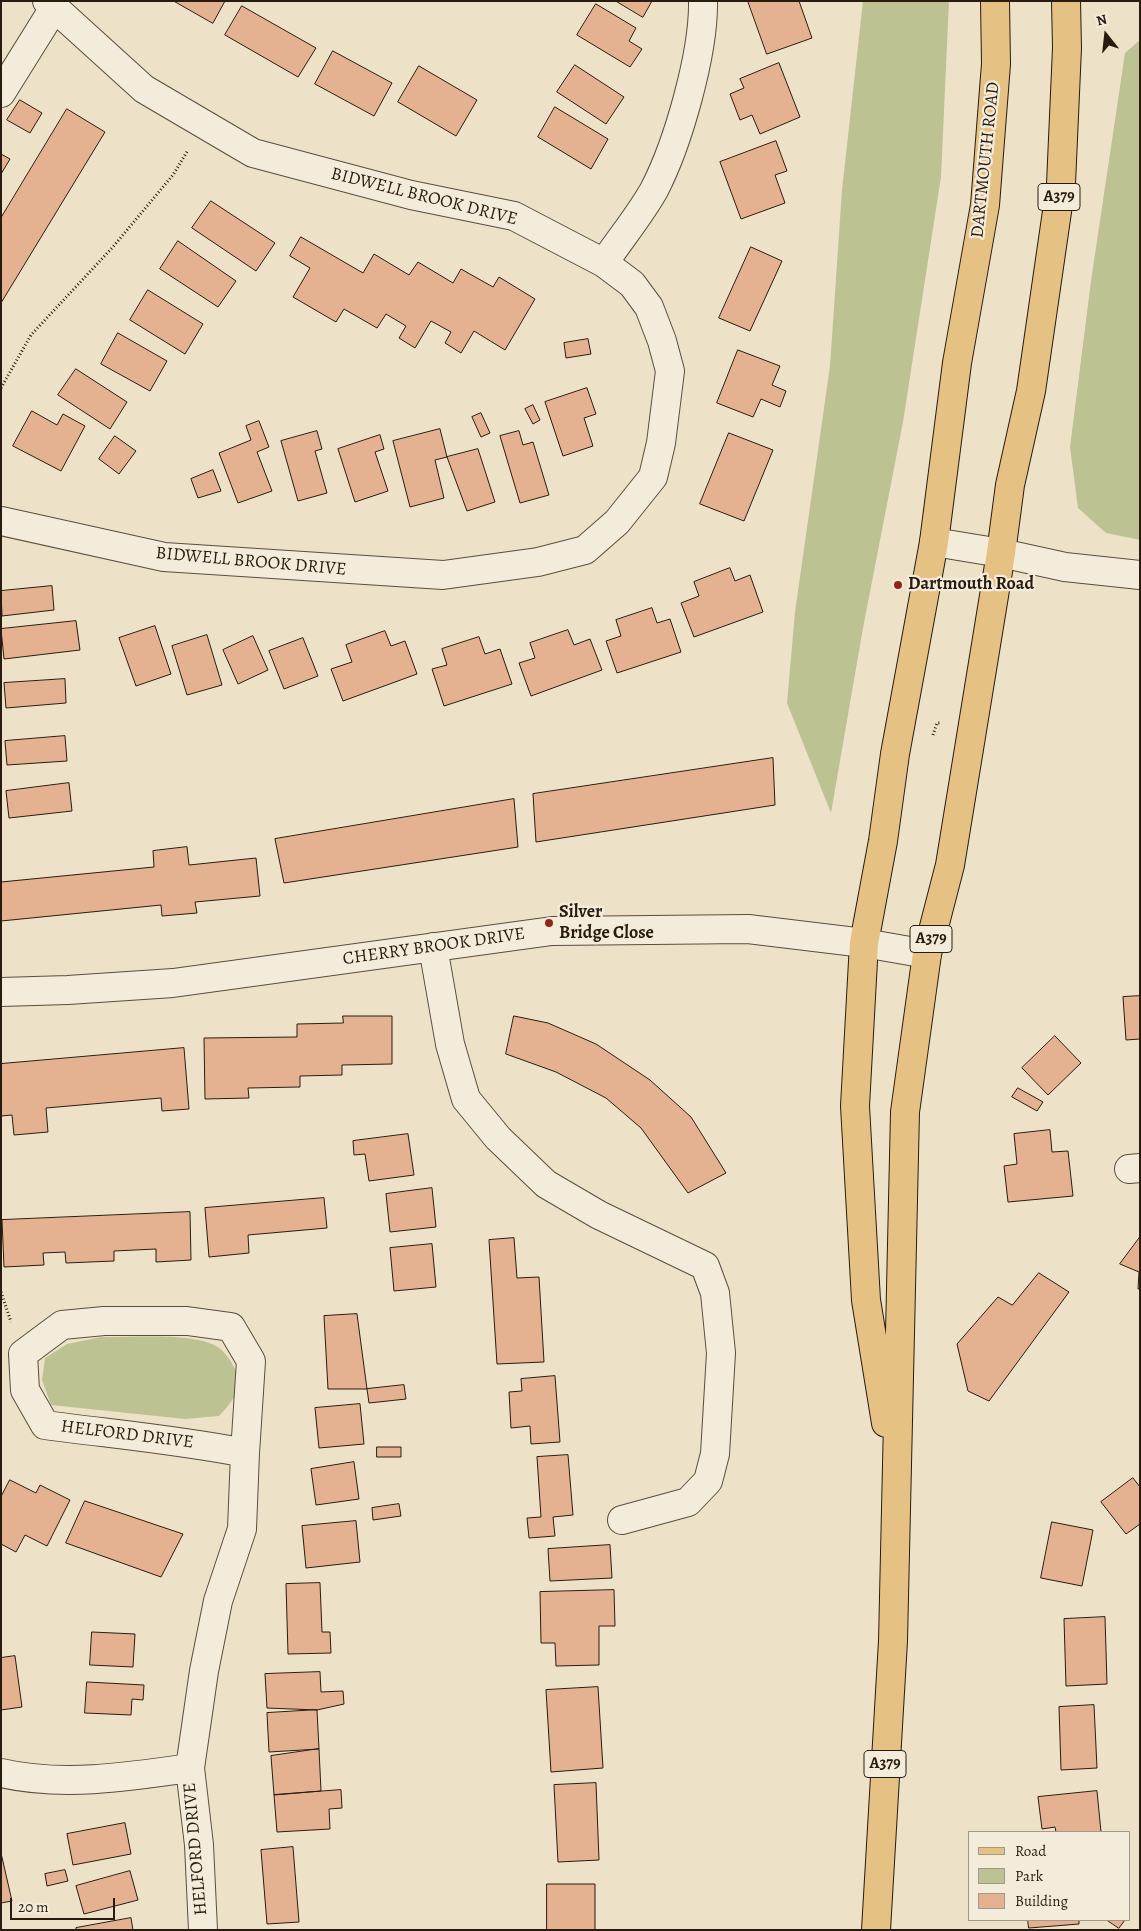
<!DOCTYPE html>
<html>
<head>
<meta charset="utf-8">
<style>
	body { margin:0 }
	#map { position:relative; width:1141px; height:1931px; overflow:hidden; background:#ede2c8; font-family:Alegreya,serif }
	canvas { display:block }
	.frame { position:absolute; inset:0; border:2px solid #2a1b10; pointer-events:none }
	.legend { position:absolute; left:968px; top:1831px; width:162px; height:90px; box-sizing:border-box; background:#f3ecdb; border:1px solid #a3988a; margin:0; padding:6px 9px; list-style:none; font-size:15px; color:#2a1b10 }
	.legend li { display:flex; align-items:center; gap:10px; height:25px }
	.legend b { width:25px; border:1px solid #a3988a }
	.north { position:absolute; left:1081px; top:10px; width:50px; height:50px; -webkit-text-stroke:4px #f3ecdb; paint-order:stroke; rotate:344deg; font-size:14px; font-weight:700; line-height:20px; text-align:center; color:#2a1b10 }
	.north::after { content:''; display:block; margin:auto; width:18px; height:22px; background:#2a1b10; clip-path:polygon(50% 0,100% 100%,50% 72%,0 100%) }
	.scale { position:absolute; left:10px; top:1898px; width:105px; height:22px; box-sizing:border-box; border:2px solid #2a1b10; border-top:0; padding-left:6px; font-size:15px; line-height:18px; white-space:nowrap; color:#2a1b10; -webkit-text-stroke:4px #f3ecdb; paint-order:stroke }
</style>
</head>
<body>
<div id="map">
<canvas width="1141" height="1931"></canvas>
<div class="frame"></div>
<ul class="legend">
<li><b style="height:6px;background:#e6c184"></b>Road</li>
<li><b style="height:14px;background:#bdc293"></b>Park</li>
<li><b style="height:14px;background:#e5b291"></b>Building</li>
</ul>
<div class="north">N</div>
<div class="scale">20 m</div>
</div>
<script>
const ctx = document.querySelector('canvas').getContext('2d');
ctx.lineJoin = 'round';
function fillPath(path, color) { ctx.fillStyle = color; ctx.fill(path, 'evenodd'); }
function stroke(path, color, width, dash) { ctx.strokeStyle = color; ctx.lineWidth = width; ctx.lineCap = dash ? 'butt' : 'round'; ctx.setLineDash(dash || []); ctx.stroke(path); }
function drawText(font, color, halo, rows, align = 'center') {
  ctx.font = font + ' Alegreya,serif'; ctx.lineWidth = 4.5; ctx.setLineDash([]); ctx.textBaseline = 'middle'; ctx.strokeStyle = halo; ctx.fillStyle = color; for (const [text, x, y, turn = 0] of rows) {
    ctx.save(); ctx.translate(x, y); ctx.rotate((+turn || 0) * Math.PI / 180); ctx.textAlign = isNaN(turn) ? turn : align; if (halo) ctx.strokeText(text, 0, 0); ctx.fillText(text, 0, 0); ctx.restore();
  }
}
fillPath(new Path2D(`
	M863,1H949L941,177L903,422L863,628L831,813L787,703L795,612L830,366L842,190Z
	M1140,40V540L1106,533L1078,508L1070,447L1091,281L1125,53Z
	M101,1337C131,1338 190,1332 216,1346C224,1350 231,1361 235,1369C243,1390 233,1401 219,1416L185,1419L51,1405L42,1380L45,1358L67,1344Z`), '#bdc293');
const building = new Path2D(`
	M174,1H225L213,23Z
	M616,1H652L643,17Z
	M748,1H799L812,38L767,54Z
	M596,4L636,28L629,41L642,49L630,67L577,35Z
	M242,6L316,48L298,77L225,35Z
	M333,51L392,83L374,116L315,84Z
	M779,63L800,117L760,134L752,115L740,120L730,94L744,88L740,79Z
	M575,65L624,97L606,124L557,92Z
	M419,66L477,100L456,136L398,102Z
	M20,100L42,113L30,133L7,120Z
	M555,107L608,139L591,169L538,137Z
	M67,109L105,132L1,303V218Z
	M776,141L787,171L775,175L785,203L741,219L720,162Z
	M1,154L10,159L1,174Z
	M211,201L275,243L256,271L192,228Z
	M301,237L363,273L374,254L409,275L418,262L453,283L461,269L493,287L499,277L535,299L505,350L474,331L461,353L445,343L451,332L431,321L415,348L399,338L406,326L386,314L377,328L344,309L336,322L293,297L310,268L290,256Z
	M178,241L236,281L218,307L160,269Z
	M751,247L782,261L750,331L719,318Z
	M148,290L203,324L185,354L130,320Z
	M118,333L167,361L150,391L101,364Z
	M588,339L591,354L566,358L564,343Z
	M738,350L780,366L772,385L786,391L780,407L761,399L753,417L717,403Z
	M76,369L127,402L110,429L58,395Z
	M587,388L596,414L584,418L593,446L563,456L545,402Z
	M533,405L540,420L533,424L525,409Z
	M32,411L57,425L63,414L85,426L61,471L13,446Z
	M481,413L490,433L481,437L472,417Z
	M259,421L269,447L257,452L272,491L238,503L219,453L251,440L246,426Z
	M440,429L447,457L435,460L444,498L410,507L393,441Z
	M317,431L322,449L315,451L327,493L298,501L281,441Z
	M519,431L523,445L533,442L549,495L520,503L500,436Z
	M729,433L773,450L744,521L700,504Z
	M380,435L384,449L375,452L388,491L355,502L338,449Z
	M115,436L136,451L119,474L99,459Z
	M478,449L495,502L467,511L447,457Z
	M213,470L221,491L198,498L191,479Z
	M730,568L735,581L750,575L763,612L694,637L681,603L699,596L694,582Z
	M52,586L54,610L2,616L1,591Z
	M652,608L657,623L670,619L681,652L617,673L606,641L621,636L616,620Z
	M76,621L80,650L4,659L1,629Z
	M155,626L171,674L136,686L119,638Z
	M568,630L574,645L590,639L602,670L531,696L519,663L535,658L530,643Z
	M385,631L391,646L405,641L417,674L343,701L331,669L352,662L346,645Z
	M207,635L222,685L187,695L172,646Z
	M253,636L268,670L238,684L223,650Z
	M479,637L485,654L500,649L512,684L444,706L432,669L447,665L442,649Z
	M303,638L318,676L284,689L269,651Z
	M65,679L66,703L6,708L4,683Z
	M65,736L67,761L7,765L5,741Z
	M773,758L775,805L536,842L533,794Z
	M69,783L72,811L9,818L6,791Z
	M514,799L518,847L284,883L275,839Z
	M187,847L189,865L256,858L260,896L195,902L197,913L162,916L161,905L1,921V882L154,867L153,851Z
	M1140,996V1039L1126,1040L1123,997Z
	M343,1016H392V1064L342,1065V1075L300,1076V1087L248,1088L249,1098L205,1099L204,1038L297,1037V1024L343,1023Z
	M514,1016L548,1023L596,1044L650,1080L691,1117L726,1173L688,1193L641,1128L606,1098L556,1072L506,1054Z
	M1055,1036L1081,1063L1048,1095L1022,1068Z
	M184,1048L189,1109L162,1111L161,1098L46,1108L48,1132L14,1135L12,1115L1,1116V1064Z
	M1018,1088L1043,1102L1037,1111L1012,1097Z
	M1050,1130L1052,1152L1068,1151L1073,1196L1008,1202L1004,1166L1017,1164L1014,1134Z
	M408,1134L414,1175L369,1181L365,1154L354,1155L353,1141Z
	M432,1188L436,1227L390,1232L386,1194Z
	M324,1198L327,1228L248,1235L249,1253L209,1257L205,1208Z
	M190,1212L191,1260L156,1262V1249L114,1251V1261L66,1263L65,1252L43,1253L44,1265L4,1267L2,1220Z
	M1140,1237V1289H1138L1139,1272L1120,1264Z
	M514,1238L517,1278L539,1277L544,1362L497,1364L489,1240Z
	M432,1244L436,1287L394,1291L390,1248Z
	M1039,1273L1069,1292L989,1401L968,1391L957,1344L998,1297L1012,1305Z
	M357,1314L367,1389H328L324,1316Z
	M555,1376L560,1442L531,1444L530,1426L511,1428L509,1392L522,1391L521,1379Z
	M404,1385L406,1399L369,1403L367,1389Z
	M360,1404L364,1444L319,1448L315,1408Z
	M377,1447H401V1457H377Z
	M568,1455L573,1515L553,1517L555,1536L529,1538L527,1518L541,1517L537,1457Z
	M354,1462L359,1499L316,1505L311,1469Z
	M1133,1478L1140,1487V1524L1126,1534L1101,1502Z
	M10,1480L36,1493L40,1485L70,1500L47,1546L25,1535L16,1552L1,1544V1497Z
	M85,1501L183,1534L161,1577L66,1543Z
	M399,1504L401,1516L373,1520L372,1508Z
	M356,1521L360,1562L306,1568L302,1526Z
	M1052,1522L1093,1530L1082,1586L1041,1578Z
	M610,1545L612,1578L550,1581L548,1549Z
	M320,1583L322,1632H330L331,1653L288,1654L286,1584Z
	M614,1590L615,1626H599V1665L556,1666L555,1643H541L540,1592Z
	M1105,1617L1107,1684L1066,1686L1064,1619Z
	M92,1632L135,1634L133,1667L90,1665Z
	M15,1656L22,1707L1,1710V1658Z
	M320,1672L321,1692L343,1691L344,1704L317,1710L267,1708L265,1674Z
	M87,1682L144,1685L143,1700L132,1699L131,1715L85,1713Z
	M598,1687L603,1768L551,1772L546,1690Z
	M1094,1705L1097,1768L1061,1770L1059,1707Z
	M317,1710L319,1749L269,1752L267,1713Z
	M319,1749L321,1791L274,1795L271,1756Z
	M596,1783L599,1860L558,1862L554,1785Z
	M341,1790L342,1808L329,1809L330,1829L277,1832L274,1795Z
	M1097,1791L1101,1832H1056L1055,1827L1042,1829L1038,1797Z
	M125,1823L131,1854L73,1865L67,1834Z
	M293,1847L299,1922L267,1924L261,1850Z
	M1,1853L12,1901L1,1903Z
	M65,1870L68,1881L47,1886L45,1874Z
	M130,1871L138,1900L84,1914L76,1886Z
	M547,1884H595V1930H547Z
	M131,1918L133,1930H76V1928Z
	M1028,1920H1079V1924L1029,1928Z
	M1107,1920H1125L1119,1928Z`);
fillPath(building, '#e5b291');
stroke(building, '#2a1b10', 1);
const minor = new Path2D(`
	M1,93L54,8
	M604,263C620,239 640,215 654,190C678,144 704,53 703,1
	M1,521L164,557L443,575L538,562L585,550L617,522L653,477L661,443L670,371L662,341L649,307L632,284L604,263L514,216L411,195L253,153L144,89L47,1
	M934,542L1001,553L1065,567L1140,575
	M433,947L450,1044L466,1099L498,1138L546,1184L599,1215L705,1266L715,1293L721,1353L715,1454L708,1481L688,1502L622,1520
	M1,992L68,990L173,983L552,931L748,929L864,943L927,954
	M1129,1169L1140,1168
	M190,1768L199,1845L203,1930
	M1,1773C62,1787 128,1777 190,1768L204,1671L218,1601L242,1529L245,1453L251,1361L231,1327L187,1321H104L62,1325L23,1354L25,1390L45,1425C112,1434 179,1440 245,1453`);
const major = new Path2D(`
	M886,1423L866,1300L855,1106L864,943L883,841L895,754L934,542L957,363L985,205L996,64L995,1
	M876,1930L893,1641L905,1112L927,954L950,865L1001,553L1010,485L1031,391L1061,184L1067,48L1066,1`);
stroke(minor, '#5b4d3e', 30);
stroke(major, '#2a1b10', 30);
stroke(new Path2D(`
	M1,388L31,335L112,248L173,175L188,150
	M933,735L937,723H941
	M1,1292L11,1322`), '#2a1b10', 3, [1, 2.5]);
stroke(minor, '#f3ecdb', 28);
stroke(major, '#e6c184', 28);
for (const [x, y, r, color] of [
	[898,585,5,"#8f2418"],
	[549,923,5,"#8f2418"]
]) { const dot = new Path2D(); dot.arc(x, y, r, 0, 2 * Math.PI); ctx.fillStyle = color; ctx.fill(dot); stroke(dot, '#f3ecdb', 2); }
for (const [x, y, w] of [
	[1059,197,42],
	[931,939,42],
	[885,1764,42]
]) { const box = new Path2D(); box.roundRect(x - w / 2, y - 13.5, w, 27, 4); ctx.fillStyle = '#f3ecdb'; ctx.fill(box); stroke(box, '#2a1b10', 1); }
drawText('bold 16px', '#2a1b10', null, [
	["A379",1059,197],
	["A379",931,939],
	["A379",885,1764]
]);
drawText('18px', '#2a1b10', '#f3ecdb', [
	["DARTMOUTH ROAD",986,160,-84],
	["BIDWELL BROOK DRIVE",424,197,14],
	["BIDWELL BROOK DRIVE",251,562,5],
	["CHERRY BROOK DRIVE",434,947,-8],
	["HELFORD DRIVE",127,1435,7],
	["HELFORD DRIVE",196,1849,-95]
]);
drawText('bold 18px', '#2a1b10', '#f3ecdb', [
	["Dartmouth Road",908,585],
	["Silver",559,913],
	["Bridge Close",559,934]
], 'left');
</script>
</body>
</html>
